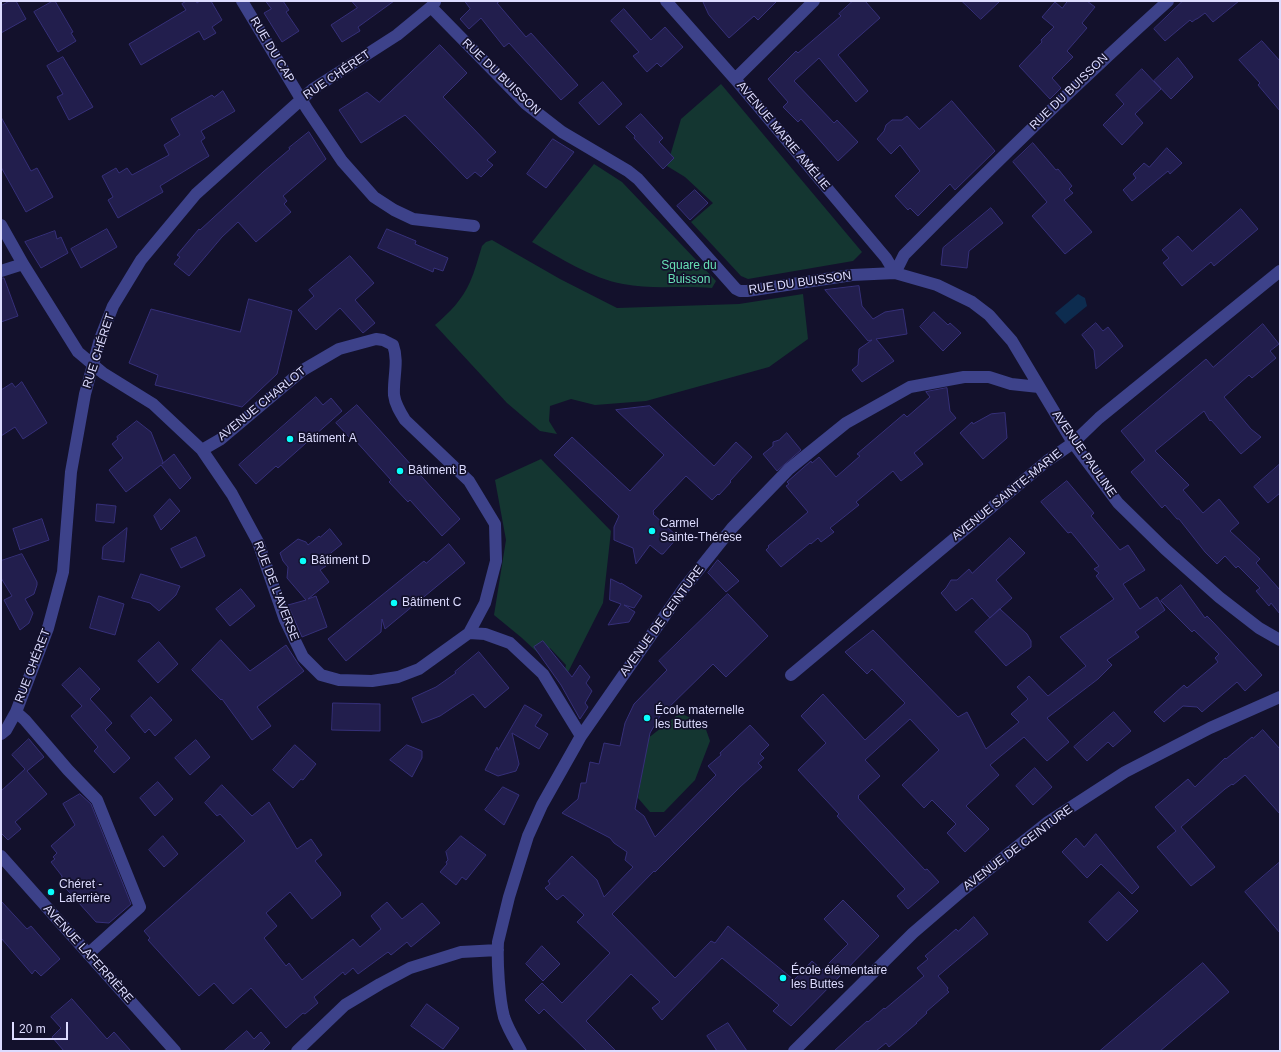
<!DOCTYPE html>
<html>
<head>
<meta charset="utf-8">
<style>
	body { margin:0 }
	#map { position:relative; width:1281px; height:1052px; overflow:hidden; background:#13112c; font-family:Helvetica,sans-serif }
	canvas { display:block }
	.frame { position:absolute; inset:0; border:2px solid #dddcff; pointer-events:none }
	.scale { position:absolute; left:12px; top:1022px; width:56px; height:18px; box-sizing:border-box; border:2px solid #dddcff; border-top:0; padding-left:5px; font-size:12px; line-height:14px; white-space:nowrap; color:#dddcff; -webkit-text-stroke:3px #13112c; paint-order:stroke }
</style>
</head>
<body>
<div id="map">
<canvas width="1281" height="1052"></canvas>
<div class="frame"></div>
<div class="scale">20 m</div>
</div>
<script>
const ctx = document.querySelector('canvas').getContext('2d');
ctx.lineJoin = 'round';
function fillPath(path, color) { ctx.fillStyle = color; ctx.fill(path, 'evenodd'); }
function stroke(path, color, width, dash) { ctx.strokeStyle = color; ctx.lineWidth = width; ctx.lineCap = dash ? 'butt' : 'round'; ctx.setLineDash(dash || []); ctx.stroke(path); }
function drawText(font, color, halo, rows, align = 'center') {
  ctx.font = font + ' Helvetica,sans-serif'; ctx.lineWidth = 3.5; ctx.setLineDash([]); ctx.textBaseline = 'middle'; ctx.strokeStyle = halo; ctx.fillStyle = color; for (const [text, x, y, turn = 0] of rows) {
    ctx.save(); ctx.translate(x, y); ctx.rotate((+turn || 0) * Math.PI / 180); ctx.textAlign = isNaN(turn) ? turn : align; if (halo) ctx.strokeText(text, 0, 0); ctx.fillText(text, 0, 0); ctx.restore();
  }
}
fillPath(new Path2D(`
	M721,84L862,252L853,261L748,279L741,276L691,222L713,203L685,177L667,166L681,119Z
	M594,164L622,182L716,281L712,288C682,285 653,290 623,284C591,278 560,258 532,242Z
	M492,240L560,279L617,308L739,304L803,294L808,339L769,367L646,401L595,405L571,399L550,406L549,421L557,434L540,431L507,403L435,325C450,312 462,300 470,282C475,271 478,258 482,246L486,242Z
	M541,459L611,531L603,603L562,684L566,665L550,648L540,655L522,638L494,615L506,540L495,480Z
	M680,713L704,724L710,741L695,780L664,812H650L638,798L647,739Z`), '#143631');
fillPath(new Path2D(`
	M1078,294L1085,298L1087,306L1065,324L1055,313Z`), '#0d2c4f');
const building = new Path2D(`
	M10,1H16L26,19L1,33V6Z
	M53,1H55L73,32L71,33L76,41L58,52L34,12Z
	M187,1H196L197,3L200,1H211L222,20L212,27L216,33L204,40L199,31L141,65L129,44L186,10L182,4Z
	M266,1H283L289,10L286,12L299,31L282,42L264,13L271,9Z
	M352,1H394L358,27L360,31L342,42L331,25L357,8Z
	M465,1H500L497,3L526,37L531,33L578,85L561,100L509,43L504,47L481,18L469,29L460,19L470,9Z
	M703,1H777L758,20L754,16L729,38L709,15Z
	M853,1H865L880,18L838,55L868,91L856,102L819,58L794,81L834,123L837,120L858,142L838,161L801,119L798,122L783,107L788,102L768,79L796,51L798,53L841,16L839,14Z
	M962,1H1000L981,19Z
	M1068,1H1087L1095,7L1082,23L1087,28L1067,51L1073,57L1052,78L1061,88L1050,99L1019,66L1042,42L1041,40L1054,27L1042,17L1055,2L1062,8Z
	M1183,1H1239L1213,22L1205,13L1197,19H1196L1192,22L1190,20L1165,41L1154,29Z
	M624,9L651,40L665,27L683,47L661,67L657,63L647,72L633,56L639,52L611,21Z
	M1262,41L1280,61V111L1258,85L1260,83L1239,60Z
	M440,45L467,73L443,97L496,152L487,160L493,165L481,177L475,172L467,179L405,115L361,143L339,110L367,92L379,102Z
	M63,57L93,107L69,120L57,97L63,94L47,66Z
	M1178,58L1193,77L1171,99L1154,81Z
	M1142,69L1161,89L1135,114L1143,123L1122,145L1103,125L1124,104L1116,95Z
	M603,82L622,104L599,125L579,103Z
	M223,91L235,111L201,131L205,138L201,141L209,156L160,186L163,192L118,218L108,200L113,197L102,176L116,168L119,173L127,168L132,175L169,155L164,145L180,135L171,119L212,95L214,97Z
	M952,101L995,151L955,190L950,184L918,216L910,208L908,210L895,196L920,171L900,145L891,154L877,139L884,131L886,125L892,120H902L907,116L919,129Z
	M641,114L663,138L659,142L674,158L663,169L634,138L635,136L626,127Z
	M1,117L31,171L37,168L53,197L26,212L1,167Z
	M309,132L326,159L283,196L287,201L284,204L291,212L256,242L238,222L222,237L189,276L174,264L180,257L177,255L199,229L200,230L263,172L290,149L289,148Z
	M553,139L574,152L546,188L527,174Z
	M1033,143L1056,170L1058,169L1072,186L1069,189L1073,193L1064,200L1092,232L1065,254L1032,216L1047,202L1013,162Z
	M1167,148L1182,163L1170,174L1168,171L1132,201L1123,190L1136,178L1133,174L1144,163L1149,167Z
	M695,190L708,203L690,220L677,206Z
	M991,208L1003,223L969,251L967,268L941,265L943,248Z
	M1241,209L1258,229L1214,266L1211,262L1182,286L1163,263L1169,258L1162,250L1178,236L1192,251Z
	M107,229L117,247L81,268L71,249Z
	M387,229L416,241L415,244L448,258L443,271L434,268L433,272L378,248Z
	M55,231L57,239L61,237L68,253L41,268L25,242Z
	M350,256L374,283L355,300L375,323L363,333L340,308L316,330L298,310L314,296L309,290Z
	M1,278H4L18,316L1,322Z
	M859,286L862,306L873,319L885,312L903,309L907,334L876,339L894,361L862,382L852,370L858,365L859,349L872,340L868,341L825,290Z
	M249,299L292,311L277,374L242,407L155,385L158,375L129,363L151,309L240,332Z
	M934,312L948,325L950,323L961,333L943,351L920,327Z
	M1096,323L1103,331L1108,327L1123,346L1096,369L1094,350L1082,335Z
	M1263,324L1279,344L1270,351L1276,358L1252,378L1249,375L1224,397L1251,429L1261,437L1241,454L1211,420L1210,421L1204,411L1155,451L1189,485L1183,490L1203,513L1219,499L1239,523L1230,531L1260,559L1256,563L1280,590V614L1271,603L1269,606L1256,591L1260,588L1238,566L1236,568L1225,556L1217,564L1205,552L1179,519H1177L1165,505L1162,508L1131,472L1145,460L1121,431L1206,359L1213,367Z
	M22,382L47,423L23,439L15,427L1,436V390L12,383L15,387Z
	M947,388L950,411L956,418L914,453L923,464L901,481L893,471L856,502L859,505L830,528L834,532L821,542L818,538L811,544L810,543L781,567L766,550L769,547L768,546L808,512L786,486L789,484L787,482L811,461L812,463L819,457L836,477L860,456L857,454L904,414L907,417L930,397L926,392Z
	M316,397L323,405L331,398L342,411L278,468L276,466L256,484L239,465Z
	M357,405L460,519L442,536L410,500L408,502L389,482L391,480L354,439L352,440L336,423Z
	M650,406L714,466L736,442L752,457L730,481L731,482L719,495L718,494L712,500L686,476L653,511L654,513L653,514L678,537L663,554H661L650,545L636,564L633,548L614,540V527L619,516L554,455L572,437L630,491L664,455L616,410Z
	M1005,413L1007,438L983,459L960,433L972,422L973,424L991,414Z
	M137,421L151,432L163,462L162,464L174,454L191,478L180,489L161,465L126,492L109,470L123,458L112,444L118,439L117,437Z
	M787,433L801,450L777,471L763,454L773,446V442L779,440Z
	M1280,464V493L1268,503L1254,487Z
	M1067,481L1094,513L1091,516L1120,550L1128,545L1145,570L1123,584L1140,609L1157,597L1165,610L1135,632L1139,637L1107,660L1112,665L1098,679L1047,718L1069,742L1047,761L1024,737L990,765L999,775L966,806L989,829L965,852L947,833L956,824L932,800L924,808L902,785L939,750L910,719L865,760L880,776L858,796L859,797L858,798L925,870L927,869L939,882L908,909L897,896L905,889L837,816L839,814L798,770L826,743L801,716L823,694L865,740L905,703L872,669L867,674L845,652L873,630L958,717L967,712L986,749L1019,722L1011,714L1028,699L1017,687L1029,676L1048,696L1086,666L1060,637L1114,599L1096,576L1099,573L1094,569L1099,566L1071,532L1068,533L1041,502Z
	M170,499L180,511L161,530L154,516Z
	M97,504L116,506L114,523L96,521Z
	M42,519L49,540L20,550L13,529Z
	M127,528L124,562L102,559L103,547Z
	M330,529L342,544L321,561L326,566L320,570L329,582L308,599L316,596L327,627L302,637L288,605L306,600L287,578L288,567L283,561L280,553L298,539L306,542L308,545L319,536L320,537Z
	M196,537L205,556L181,568L171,549Z
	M1010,538L1025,553L996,580L1012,598L990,618L972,598L956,611L941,593L946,588L951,580H957L969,569L972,573Z
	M449,544L465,563L385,629L382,619L381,632L346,661L328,639L424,561L426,563Z
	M22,554L37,582V585L34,594L25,599L33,613L29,623L20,630L4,600L12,596L1,578V561Z
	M718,560L739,581L726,592L708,573Z
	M141,574L180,586L176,595L159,611L150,603L132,598Z
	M611,579L621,584V583L642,596L634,608L624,605L635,612L629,622L608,625L621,604L610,600Z
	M1181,585L1205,618L1207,616L1213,622L1262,675L1245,691L1237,682L1202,712L1197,707L1183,706L1164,722L1154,712L1184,685L1187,688L1218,662L1215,658L1219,654L1194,630L1192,632L1161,601Z
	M241,589L255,606L230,626L216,609Z
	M728,594L768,636L726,677L713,664L660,716L650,733L635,809L644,816L655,837L716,775L708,766L721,755L720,753L750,725L769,745L760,754L764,758L758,763L762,767L740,787L655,872L654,871L612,914L675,978L711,941L715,943L728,926L794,980L812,961L822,970L848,944L824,919L843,900L879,936L791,1026L773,1011L779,1005L722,958L662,1020L652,1008L660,1002L631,974L586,1021L616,1051H587L544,1009L539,1014L525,1000L542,983L562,1003L610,953L577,922L584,915L563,895L557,900L545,888L550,884L548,881L572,856L597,880L604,897L633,867L625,860L627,852L614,843L610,838L562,813L578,799L581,783H586L590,762L599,764L604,743L620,746L625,723L634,704L667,670L659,661Z
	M99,596L124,604L115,635L90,628Z
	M1000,609L1027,634L1031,641V647L1006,666L975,632Z
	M221,640L250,671L286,645L299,665L304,671L257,707L271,726L252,740L222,699L221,700L192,670Z
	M543,641L572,677L580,665L590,677L586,683L592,691L585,703L588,707L580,719L561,685L534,647Z
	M159,642L178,664L158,683L138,661Z
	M479,652L509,688L485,708L473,694L440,716L422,723L412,698L436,687L456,673L455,672Z
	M80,668L100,689L90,699L112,723L105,730L130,758L114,773L94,751L98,747L71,716L82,706L62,685Z
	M151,697L172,720L155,736L149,729L145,733L131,716Z
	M333,703L380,704V731L332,730Z
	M525,705L542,715L535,726L548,734L539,749L512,733L519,764L516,771L498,776L485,770L497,747L498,750Z
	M1114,712L1131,731L1113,747L1108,742L1087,761L1074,747Z
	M1263,730L1280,749V814L1245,775L1233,785L1232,784L1225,789L1181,827L1215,867L1191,886L1157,847L1176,831L1155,807L1188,779L1195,787L1225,758L1226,759L1252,737L1253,738Z
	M29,739L44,757L27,771L47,794L15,822L21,829L8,840L1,833V791L25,769L12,755Z
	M196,740L210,757L190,775L175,758Z
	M295,745L316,764L303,780L301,779L293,788L273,770Z
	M407,745L422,751V758L412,777L390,760Z
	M1035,768L1052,787L1033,805L1016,786Z
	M158,782L173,799L155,816L140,798Z
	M222,785L252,816L269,802L297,849L311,839L322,855L315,861L341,893L340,894L341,895L312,919L290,892L266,913L277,926L264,938L286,966L289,963L302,980L353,939L360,947L381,929L371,916L387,902L402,919L422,903L440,923L411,947L407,942L391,955L388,952L358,974L353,968L345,975L343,972L314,997L318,1003L305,1014L303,1013L286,1028L251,988L233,1004L214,983L199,996L148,940L150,938L144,931L245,841L220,814L217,816L205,803Z
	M503,787L519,795L504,825L485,810Z
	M80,794L91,804L131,904L109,923L96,922L61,883L62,876L51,862L55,859L53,857L57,853L51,846L75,825L63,804Z
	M1096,834L1139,887L1132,894L1101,864L1087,878L1062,852L1076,838L1084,847Z
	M163,836L178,854L164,867L149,850Z
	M461,836L486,855L466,880L462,877L456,885L440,872L447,864L446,862L448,860L446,852Z
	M1280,862V933L1245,892Z
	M1119,892L1138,911L1107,941L1089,922Z
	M1,901L27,929L31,926L60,959L41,976L35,970L32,974L1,938Z
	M974,917L988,934L938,976L948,988L947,990L949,992L926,1012L927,1013L916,1023H917L889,1047L886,1043L876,1051H834L867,1021L868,1022L884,1008L885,1009L924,976L917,968L928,959L925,956L956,929L958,931Z
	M542,946L560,964L543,981L526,964Z
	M1203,963L1229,992L1160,1051H1100Z
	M72,999L107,1039L114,1032L131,1051H64L52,1037L61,1028L51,1017Z
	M427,1004L459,1028L443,1049L411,1026Z
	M728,1023L747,1051H717L707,1036Z
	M247,1031L254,1039L261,1032L270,1043L263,1050L264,1051H224Z`);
fillPath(building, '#221e4d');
stroke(building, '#363079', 1);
stroke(new Path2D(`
	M242,1L307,109L342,161L374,197L394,210L413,219L474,226
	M666,1L735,79L886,258L895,273
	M431,7L526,104L562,132L628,171L638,179L736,289L740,291H747L852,275L895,273L937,285L972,302L989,315L1012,341L1073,443L1118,503L1165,549L1219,597L1259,628L1280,640
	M735,79L814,1
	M1,225L23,264L78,352L103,373L153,404L202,450L232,494L258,542L285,620L303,657L321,675L339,680L372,681L398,677L419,669L469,633L485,634L510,643L543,674L581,736
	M1,271L23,264
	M895,273L904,255C990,168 1077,83 1168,1
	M202,450L221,439L303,370L339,349L376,339L383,340L393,345C399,361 393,378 394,395C395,404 400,412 405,420L469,481L495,524L496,561L485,603L469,633
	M791,675L1047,461L1073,443L1099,418L1280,271
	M16,712L25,720L68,770L97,800L140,907L88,954
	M1,734L6,730L16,712L48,628L63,572L71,472L85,394L100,339L113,306L141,260L196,194L313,89L397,35L431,7L435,2
	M1,856L175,1051
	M297,1051L345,1005L380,984L410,968L461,952L498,950
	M521,1051C515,1040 508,1029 504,1017C499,998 497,962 498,942L509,897L528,836L542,805L581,736L684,588L732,528L789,469L846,423L910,387L964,377H989L1011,384L1039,387
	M794,1051L913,933L963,890L1048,822L1125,772L1210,728L1280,697`), '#3d428a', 12);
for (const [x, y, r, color] of [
	[290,439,4,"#09fefc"],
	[400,471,4,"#09fefc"],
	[652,531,4,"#09fefc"],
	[303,561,4,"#09fefc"],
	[394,603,4,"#09fefc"],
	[647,718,4,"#09fefc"],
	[51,892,4,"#09fefc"],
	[783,978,4,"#09fefc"]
]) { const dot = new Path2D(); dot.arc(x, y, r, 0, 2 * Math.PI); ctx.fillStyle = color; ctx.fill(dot); stroke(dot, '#13112c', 1.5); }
drawText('12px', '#dddcff', '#13112c', [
	["RUE DU CAP",272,50,59],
	["RUE CHÉRET",337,75,-34],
	["RUE DU BUISSON",501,77,44],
	["RUE DU BUISSON",1069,92,-44],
	["AVENUE MARIE AMÉLIE",783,136,50],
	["RUE DU BUISSON",800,283,-8],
	["RUE CHÉRET",99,351,-72],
	["AVENUE CHARLOT",262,404,-39],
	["AVENUE PAULINE",1084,454,55],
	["AVENUE SAINTE-MARIE",1007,495,-39],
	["RUE DE L'AVERSE",276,591,69],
	["AVENUE DE CEINTURE",662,621,-54],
	["RUE CHÉRET",33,666,-69],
	["AVENUE DE CEINTURE",1018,848,-37],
	["AVENUE LAFERRIÈRE",88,954,48]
]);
drawText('12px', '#67e1b5', '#13112c', [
	["Square du",689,266],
	["Buisson",689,280]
]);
drawText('12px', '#dddcff', '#13112c', [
	["Bâtiment A",298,439],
	["Bâtiment B",408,471],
	["Carmel",660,524],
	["Sainte-Thérèse",660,538],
	["Bâtiment D",311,561],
	["Bâtiment C",402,603],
	["École maternelle",655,711],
	["les Buttes",655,725],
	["Chéret -",59,885],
	["Laferrière",59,899],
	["École élémentaire",791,971],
	["les Buttes",791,985]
], 'left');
</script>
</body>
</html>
